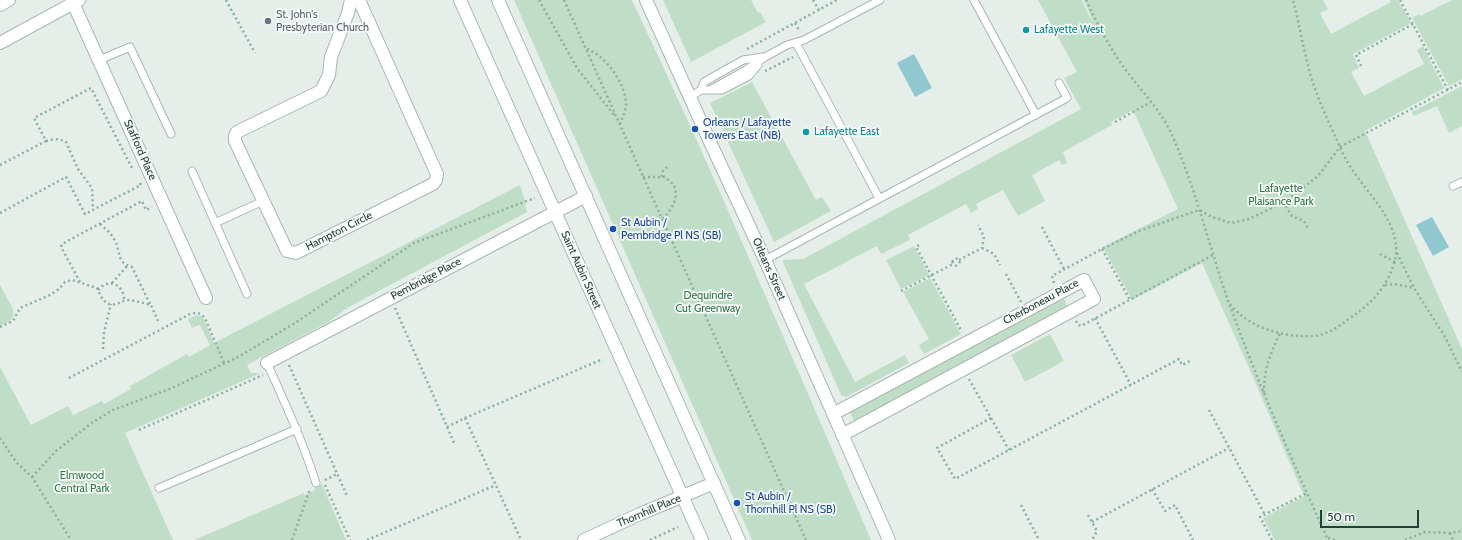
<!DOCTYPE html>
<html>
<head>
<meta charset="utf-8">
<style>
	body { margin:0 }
	#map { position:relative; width:1462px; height:540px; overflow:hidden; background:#e6eeea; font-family:Cabin,sans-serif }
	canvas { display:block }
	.scale { position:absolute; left:1320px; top:510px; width:99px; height:18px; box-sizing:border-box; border:2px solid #253f37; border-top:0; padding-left:5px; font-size:12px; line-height:14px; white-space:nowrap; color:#253f37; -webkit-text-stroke:3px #f6faf8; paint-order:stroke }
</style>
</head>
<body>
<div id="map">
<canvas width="1462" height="540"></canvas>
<div class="scale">50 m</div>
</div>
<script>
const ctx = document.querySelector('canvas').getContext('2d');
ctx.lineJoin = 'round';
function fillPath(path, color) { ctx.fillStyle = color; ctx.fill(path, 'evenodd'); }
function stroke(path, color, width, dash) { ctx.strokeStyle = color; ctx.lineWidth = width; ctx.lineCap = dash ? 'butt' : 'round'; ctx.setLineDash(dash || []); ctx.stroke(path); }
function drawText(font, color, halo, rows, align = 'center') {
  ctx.font = font + ' Cabin,sans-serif'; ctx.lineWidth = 3.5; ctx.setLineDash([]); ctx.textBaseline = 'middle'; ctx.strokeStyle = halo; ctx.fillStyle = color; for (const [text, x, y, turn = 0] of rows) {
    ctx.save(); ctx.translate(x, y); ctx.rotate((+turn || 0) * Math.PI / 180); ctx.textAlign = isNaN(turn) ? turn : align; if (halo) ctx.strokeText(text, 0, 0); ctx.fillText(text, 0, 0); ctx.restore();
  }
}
fillPath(new Path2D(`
	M514,0H632C716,178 793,359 871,540H752Z
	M663,0H751L758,13L760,12L766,22L691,62Z
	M1038,0H1082L1089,16L1093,22L1084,0H1323L1328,9L1320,13L1331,34L1391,2L1390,0H1398L1411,23L1353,54L1359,68L1351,72L1364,96L1424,64L1417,50L1423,46L1444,88L1365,131L1462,349V540H1275L1263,518L1304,496L1253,377L1202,263L1132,300L1103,247L1178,209L1133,110L1111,122L1112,125L1063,152L1067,163L1062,165L1059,160L1032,175L1045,201L1018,216L1003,190L976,204L978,209L971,213L966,204L908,235L910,240L881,254L877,246L804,284L855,382L905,355L909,363L846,397L841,395L783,262V260L803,259L1081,109L1064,78L1077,72Z
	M1452,0H1462V79L1449,86L1412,18L1419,14L1420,16Z
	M752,82L816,200L822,197L831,211L774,242L710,103Z
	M1462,86V126L1449,133L1437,106L1414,116L1412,112Z
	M520,185L526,204L525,205L527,212L347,308L330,321L247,365L251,373H261L125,433L173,540H0V367L31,425L68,406L73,415L102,401L104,404L131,389L130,386L187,354L189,357L210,345L200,325L192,328L188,319C195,316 199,313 204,319L214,343Z
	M914,246L929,275L901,289L886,260Z
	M930,278L961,334L924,354L919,345L929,339L903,292Z
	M0,285L13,309C15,320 8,322 0,326Z
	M1062,298H1064L1067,306L854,421L850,412Z
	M1050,334L1064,361L1025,382L1011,355Z
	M322,484L346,540H194L304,493V495L314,491L316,487Z`), '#c0dec7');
fillPath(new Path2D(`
	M914,54L932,88L915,97L897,63Z
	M1432,217L1449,247L1433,256L1416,225Z`), '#91c8d0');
const lane = new Path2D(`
	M974,0L1036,115
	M796,43L879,198
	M99,60L130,47L171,134
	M701,90L704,82L743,60L763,57
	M711,90H722L749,76L758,65
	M690,97L701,90H710L746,70L765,57L787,45L804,40L880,0
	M192,171L247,294
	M1453,186L1462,182
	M215,223L263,201
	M765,260L1067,98L1059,83
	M267,363C285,403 303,442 316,483
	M159,488L297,429`);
const street = new Path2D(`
	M351,0L348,13L331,57L329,75L321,91L237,132L235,136V141L287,251L296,253L433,184L436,180L437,174L359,0
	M646,0L711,144L765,260L889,540
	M73,3L206,298
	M267,363L586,196
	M833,414L1084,280L1094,299L842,435
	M584,540L640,514L714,483`);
const secondary = new Path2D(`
	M460,0L702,540
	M498,0L739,540
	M0,5L9,0
	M0,43L79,0`);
stroke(lane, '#a8b6b1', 9);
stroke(street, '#a8b6b1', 14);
stroke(secondary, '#a4b9b1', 14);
stroke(new Path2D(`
	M226,0L255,53
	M539,0L577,68L614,115
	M564,0L806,540
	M813,0L819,10
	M1086,0C1099,27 1113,55 1132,78C1146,96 1162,113 1172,135C1196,189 1209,247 1229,303C1258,384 1293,462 1328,540
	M1400,0L1448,90
	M795,23L800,32
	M587,49C606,56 625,83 626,103C626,110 623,117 620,124
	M747,49L837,0
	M1361,66L1356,55L1413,24
	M765,71L793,57
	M1115,122L1151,102
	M46,141C53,139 59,138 66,142L78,169L92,188L93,209
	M0,165L46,141L34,118L91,88L132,168
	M643,177H665L674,185C679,197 672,211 662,219
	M662,177L663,171L667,167
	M1283,202L1292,216L1304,221L1309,230
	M0,213L66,177L85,214L141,185L140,183
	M100,224C106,229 112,234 115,241C121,251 116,263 132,267L150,304
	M1042,227L1064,269
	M919,245L916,247L962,332
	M982,248L994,254L1000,265
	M1102,249L1130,300
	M1397,253L1414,288L1445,337L1462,372
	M1380,254L1395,262
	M952.5 262a3.5 3.5 0 1 1 7 0a3.5 3.5 0 1 1-7 0Z
	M959,260L982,248L984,237L978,225
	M1006,274L1021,302
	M80,282L61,247L62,244L142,201L146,210L152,207
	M112,283L127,266
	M1054,283L1052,276L1102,249L1139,231L1199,210L1212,217L1231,223L1249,219L1274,207L1291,197L1318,176L1340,147L1462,82
	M1385,285L1394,284L1414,288
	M98,290C109,277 124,285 124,300
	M901,291L953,264
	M1230,304C1247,325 1273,334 1299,336C1307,336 1316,337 1323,334C1332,331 1340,326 1347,320C1368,306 1383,293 1392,269C1395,262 1397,254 1396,246C1393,214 1363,189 1348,163C1345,158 1342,152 1340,147C1330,125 1319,102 1312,80C1304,54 1300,26 1293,0
	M395,308L455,445
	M1095,318L1131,385
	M1076,321L1078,325L1081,326L1213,255
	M0,327L13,321L20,308L50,295L59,289L65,282L72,280L97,288C101,297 105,307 117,304C120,303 122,301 126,300C134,300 143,303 151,305L158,321
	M103,349L104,332L111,304
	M289,365L347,496
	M69,378L190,314C197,312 200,313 205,318L224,363
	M969,379L1009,450
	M1264,393C1264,368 1270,355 1280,333
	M1209,410L1265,515
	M465,418L521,540
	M991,418L937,448L955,479L1179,359L1182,365L1192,360
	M447,427L465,418L603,359
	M139,430L263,375
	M0,438L16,462L32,477L71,540
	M32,477L56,451L93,422L113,410L172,388L240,356L295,323L414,243L535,198
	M325,480L337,474
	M325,485L350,540
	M1152,489L1165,511L1175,505L1193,540
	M1021,505L1039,540
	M1088,515L1097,531L1092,540
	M1092,522L1229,448
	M1450,533L1453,540
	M1328,538L1335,540
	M292,540L310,489
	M367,540L496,485
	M650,540L678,527
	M1272,540L1260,517L1307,493
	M1405,540L1425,532L1450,533L1462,531`), '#88b0a2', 2.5, [2, 3]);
stroke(lane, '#fff', 7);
stroke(street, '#fff', 12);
stroke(secondary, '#fff', 12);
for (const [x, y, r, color] of [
	[268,21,4,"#6b7280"],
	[1026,30,4,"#0f9aa8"],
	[695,129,4,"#1a4fb4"],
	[806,132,4,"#0f9aa8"],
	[613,229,4,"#1a4fb4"],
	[737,503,4,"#1a4fb4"]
]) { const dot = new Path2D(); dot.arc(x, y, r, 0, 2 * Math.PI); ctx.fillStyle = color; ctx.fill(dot); stroke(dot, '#f6faf8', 1.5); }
drawText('11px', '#5b616d', '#f6faf8', [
	["St. John's",276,15],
	["Presbyterian Church",276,28]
], 'left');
drawText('11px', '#0d838f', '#f6faf8', [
	["Lafayette West",1034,30],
	["Lafayette East",814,132]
], 'left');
drawText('11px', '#164399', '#f6faf8', [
	["Orleans / Lafayette",703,123],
	["Towers East (NB)",703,136],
	["St Aubin /",621,223],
	["Pembridge Pl NS (SB)",621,236],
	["St Aubin /",745,497],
	["Thornhill Pl NS (SB)",745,510]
], 'left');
drawText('11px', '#253f37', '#f6faf8', [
	["Stafford Place",140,150,66],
	["Hampton Circle",339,231,-27],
	["Orleans Street",769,269,66],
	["Saint Aubin Street",581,270,66],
	["Pembridge Place",426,279,-28],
	["Cherboneau Place",1041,302,-28],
	["Thornhill Place",649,511,-23]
]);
drawText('11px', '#317549', '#f6faf8', [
	["Lafayette",1281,189],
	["Plaisance Park",1281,202],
	["Dequindre",708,296],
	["Cut Greenway",708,309],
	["Elmwood",82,476],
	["Central Park",82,489]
]);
</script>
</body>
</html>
